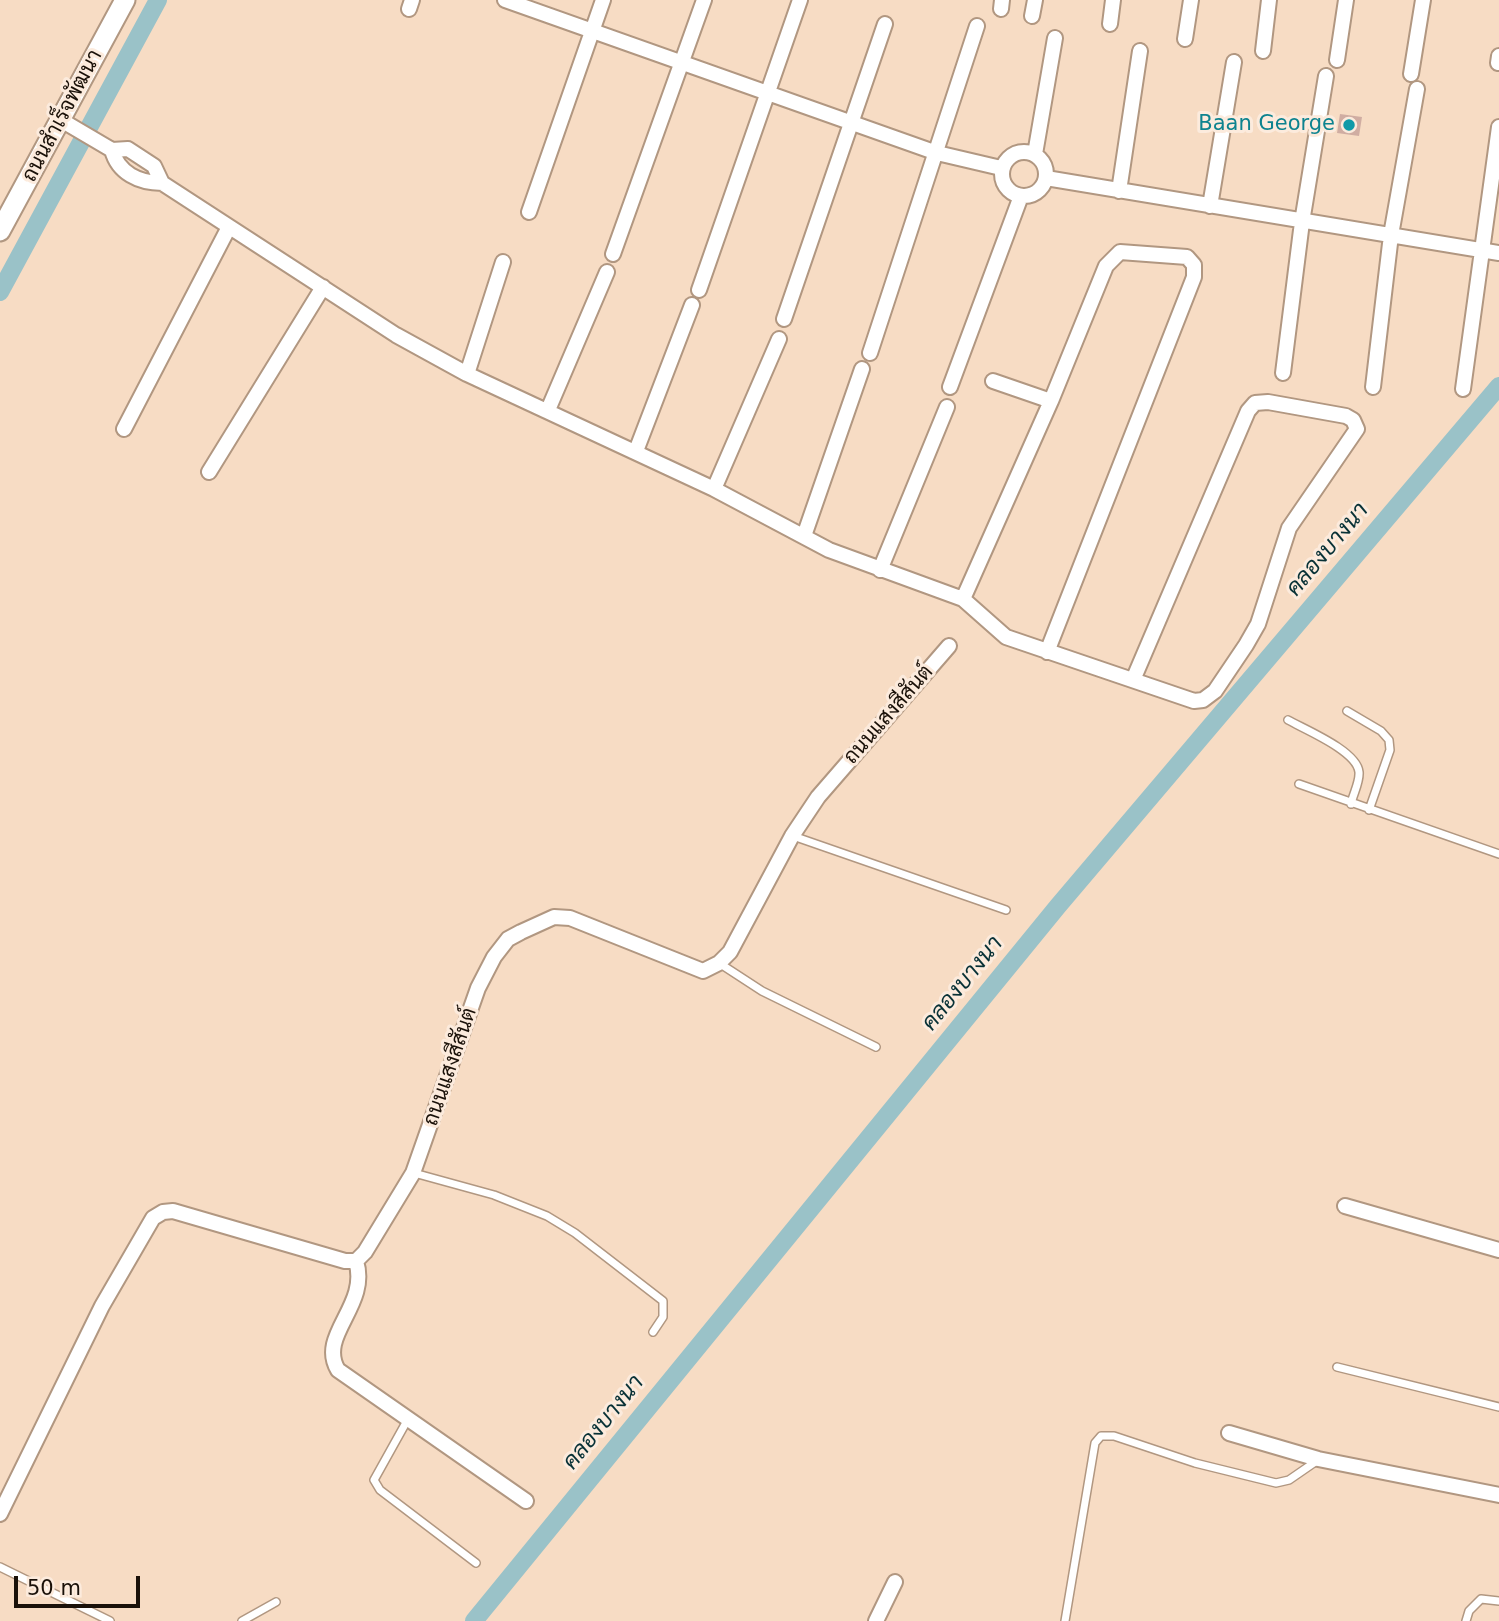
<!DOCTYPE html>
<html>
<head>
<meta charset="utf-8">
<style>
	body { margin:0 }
	#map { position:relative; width:1499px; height:1621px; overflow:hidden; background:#f7dcc4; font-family:"DejaVu Sans",sans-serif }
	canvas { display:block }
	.scale { position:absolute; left:14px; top:1576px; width:126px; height:32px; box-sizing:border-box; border:4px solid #1a1109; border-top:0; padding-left:9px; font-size:21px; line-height:24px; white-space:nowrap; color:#1a1109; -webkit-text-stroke:5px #fcebdd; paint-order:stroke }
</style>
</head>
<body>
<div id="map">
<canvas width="1499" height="1621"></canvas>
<div class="scale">50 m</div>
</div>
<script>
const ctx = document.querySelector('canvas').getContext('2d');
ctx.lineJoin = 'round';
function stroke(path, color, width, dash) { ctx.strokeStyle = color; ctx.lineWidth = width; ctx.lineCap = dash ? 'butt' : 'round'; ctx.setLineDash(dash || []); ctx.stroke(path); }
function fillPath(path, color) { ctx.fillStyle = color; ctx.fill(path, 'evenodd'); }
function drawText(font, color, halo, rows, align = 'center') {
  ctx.font = font + ' "DejaVu Sans",Sarabun,sans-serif'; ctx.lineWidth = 6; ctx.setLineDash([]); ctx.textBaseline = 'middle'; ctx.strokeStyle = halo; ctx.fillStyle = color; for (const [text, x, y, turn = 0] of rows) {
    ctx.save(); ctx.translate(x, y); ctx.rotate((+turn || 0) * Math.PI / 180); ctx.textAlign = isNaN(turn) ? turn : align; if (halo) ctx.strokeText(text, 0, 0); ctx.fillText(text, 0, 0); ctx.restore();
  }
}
stroke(new Path2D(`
	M0,292L158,0
	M474,1621L1058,906L1499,386`), '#9ac2c8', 18);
fillPath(new Path2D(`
	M1340,114L1362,117L1359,136L1337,133Z`), '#d0ada2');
const service = new Path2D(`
	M1347,711L1381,731L1389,740L1390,750L1369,810
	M1288,720C1306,730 1357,751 1359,772C1360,782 1353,794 1351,804
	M1299,784L1499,854
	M793,836L1006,910
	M719,963L762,991L876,1047
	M414,1173L494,1195L547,1216L575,1233L663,1301V1317L653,1332
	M1337,1367L1499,1407
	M408,1419L374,1480L380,1490L476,1563
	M0,1567L110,1621
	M242,1621L276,1602
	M1065,1621L1095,1443L1101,1436H1114L1195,1463L1276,1483L1289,1480L1318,1460
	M1466,1621L1469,1611L1481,1599L1499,1601`);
const minor = new Path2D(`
	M505,0L937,153L1001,168
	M409,9L412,0
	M1001,9L1002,0
	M1032,16L1035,0
	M1110,24L1113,0
	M1185,39L1191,0
	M1263,51L1269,0
	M1337,60L1346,0
	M1498,63L1499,56
	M1411,74L1423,0
	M61,120L112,150L128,149L154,166L162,183L396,335L467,374L714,489L829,550L963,599L1006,637L1194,701L1203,700L1215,691L1246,645L1258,624L1289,528L1357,429L1353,420L1346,416L1268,402L1255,403L1248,411L1133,680
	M112,150C118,173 139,183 162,183
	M1002 174a22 22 0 1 1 44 0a22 22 0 1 1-44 0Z
	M1035,154L1055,38
	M1046,178L1499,253
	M1119,191L1140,51
	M1210,206L1234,62
	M529,212L603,0
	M613,254L704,0
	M699,290L800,0
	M784,319L885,24
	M870,353L977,26
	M1283,373L1302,222L1326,76
	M467,374L503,262
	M993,381L1051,401
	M950,387L1021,196
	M1373,387L1391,235L1417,89
	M1463,389L1499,127
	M548,410L607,272
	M124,429L229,227
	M636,451L692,305
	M209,472L323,287
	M714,489L779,339
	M804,536L862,369
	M880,570L947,407
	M963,599L1051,401L1106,266L1120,252L1187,257L1194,265V277L1047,652
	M1345,1206L1499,1250
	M356,1261C370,1306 317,1335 338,1370L526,1501
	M1229,1433L1318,1459L1499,1495
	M0,1514L102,1306L153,1218L163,1212L173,1211L345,1261H356L365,1252L413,1173L478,988L494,957L508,939L521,932L554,917L570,918L703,971L719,963L730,952L792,836L818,797L949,646
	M876,1621L895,1582`);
const tertiary = new Path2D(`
	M0,231L125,0`);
stroke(service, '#b19781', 10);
stroke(minor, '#b19781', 18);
stroke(tertiary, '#b19781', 23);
stroke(service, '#fff', 7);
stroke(minor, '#fff', 14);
stroke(tertiary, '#fff', 19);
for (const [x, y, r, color] of [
	[1349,125,7,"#0f9aa8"]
]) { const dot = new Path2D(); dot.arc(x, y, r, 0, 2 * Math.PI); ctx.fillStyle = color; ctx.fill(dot); stroke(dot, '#fcebdd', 2.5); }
drawText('21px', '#1a1109', '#fcebdd', [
	["ถนนสำเร็จพัฒนา",63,116,-62],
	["ถนนแสงสีสันต์",889,715,-49],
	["ถนนแสงสีสันต์",451,1067,-71]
]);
drawText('21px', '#0d838f', '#fcebdd', [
	["Baan George",1335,125]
], 'right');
drawText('italic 23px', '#083136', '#fcebdd', [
	["คลองบางนา",1328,550,-50],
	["คลองบางนา",963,984,-51],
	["คลองบางนา",604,1423,-51]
]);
</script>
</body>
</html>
